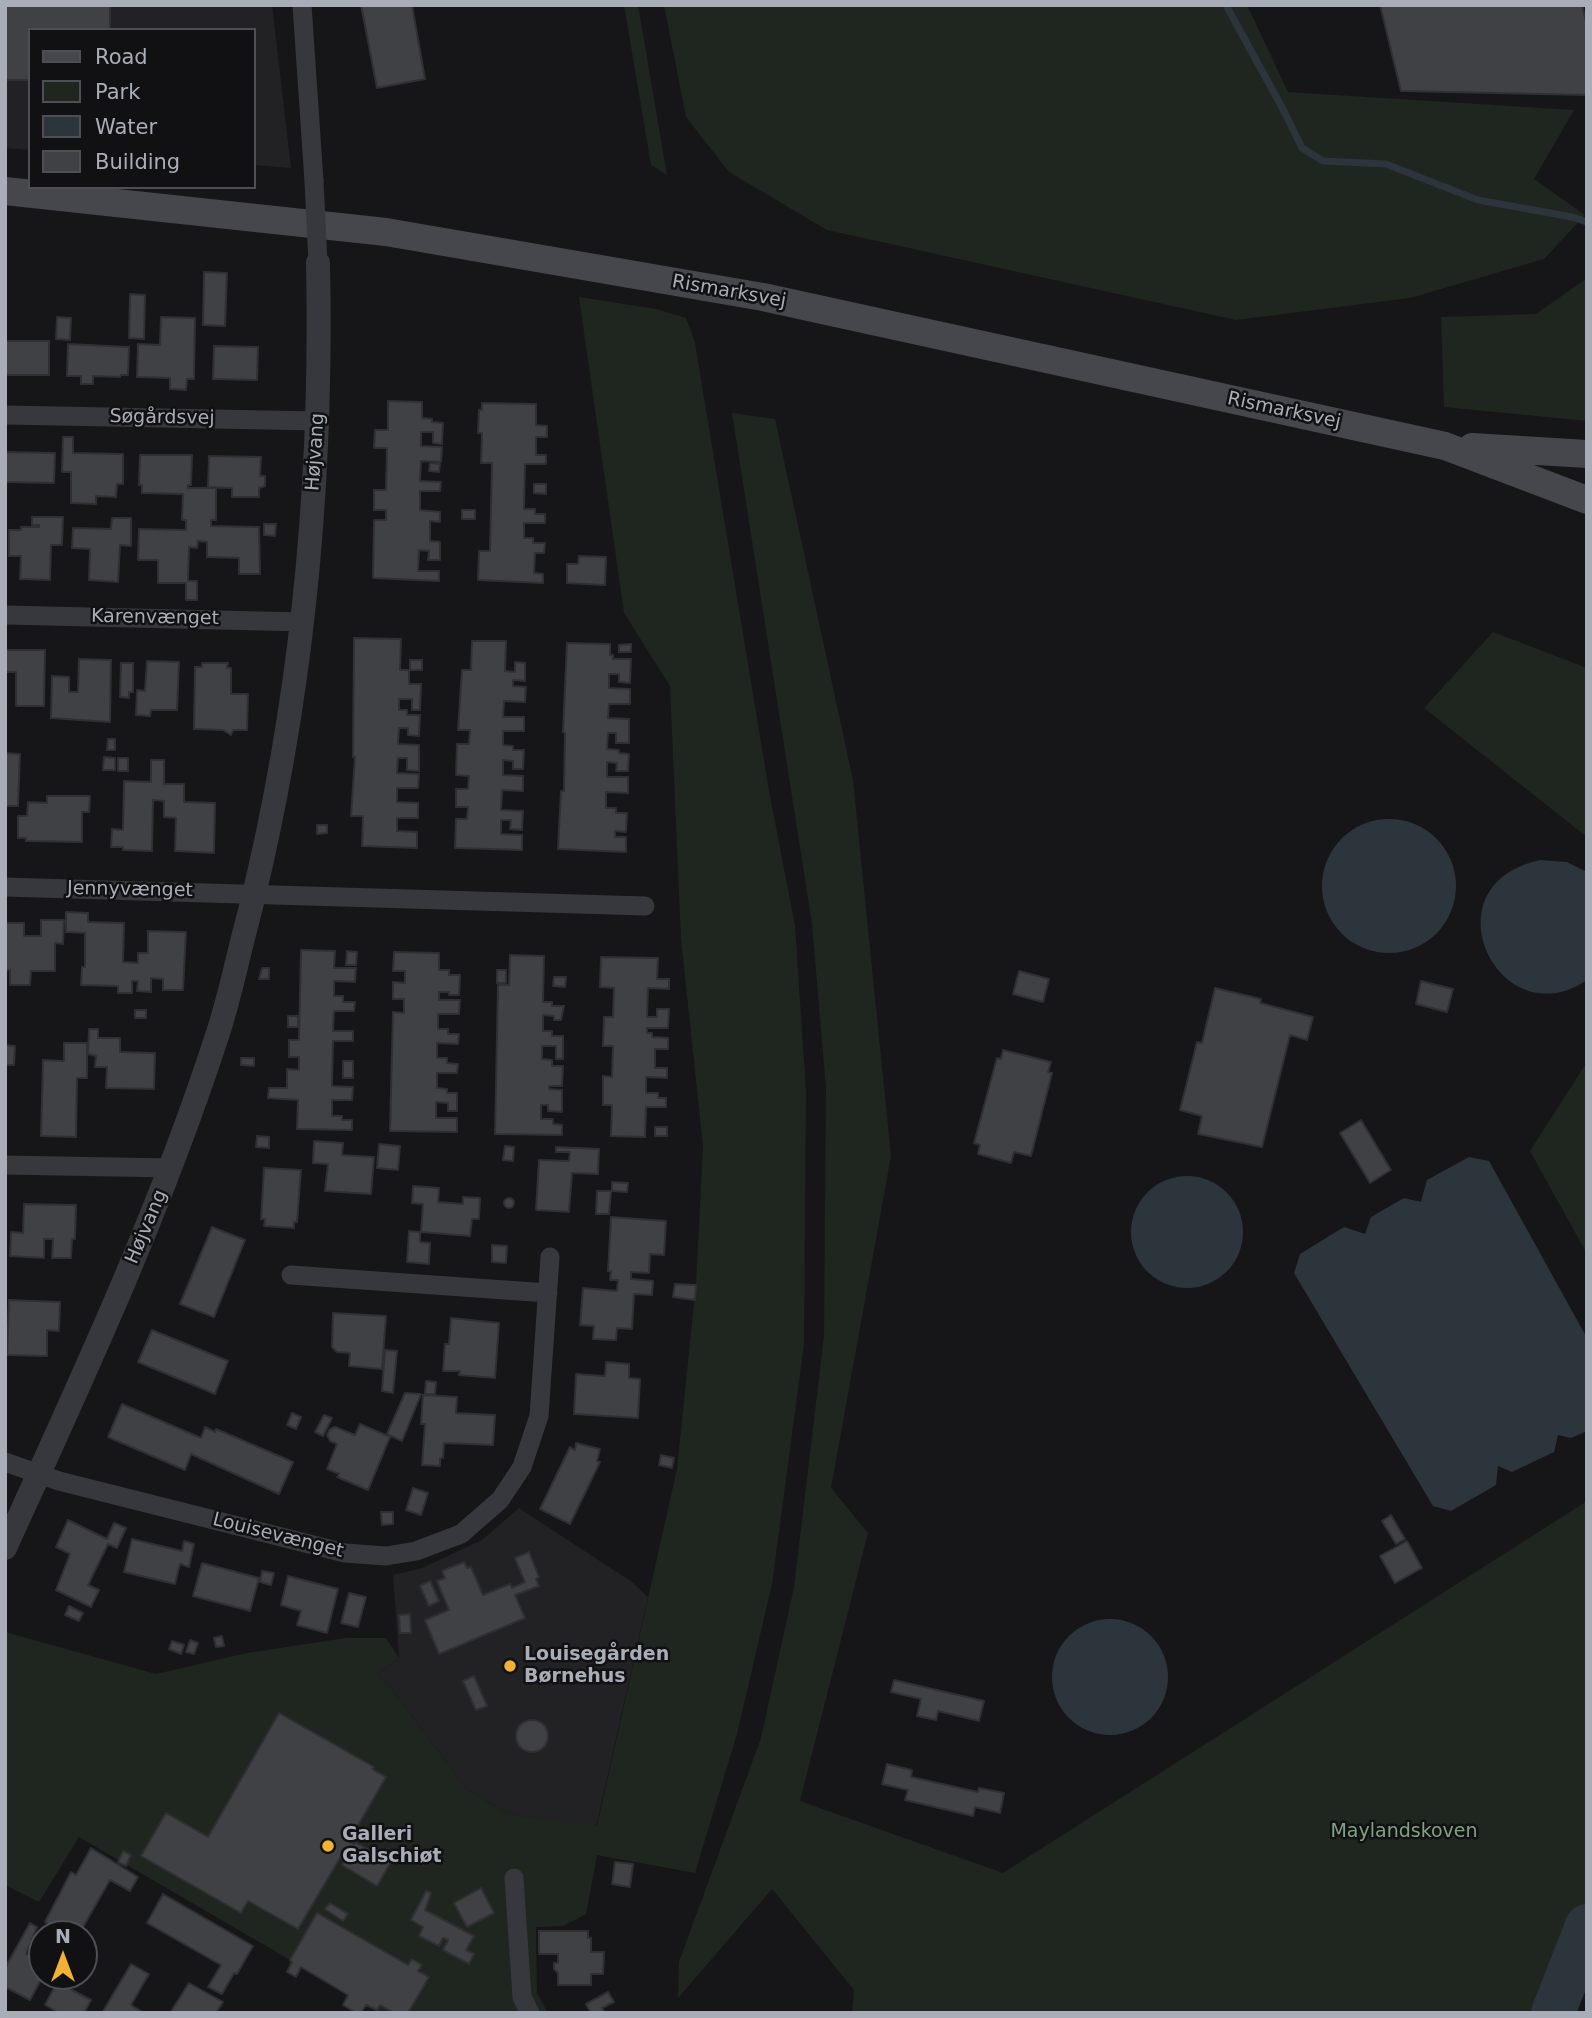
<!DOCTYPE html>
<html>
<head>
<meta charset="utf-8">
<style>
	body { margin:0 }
	#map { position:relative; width:1592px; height:2018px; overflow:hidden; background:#161618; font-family:"DejaVu Sans",sans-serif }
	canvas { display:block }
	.frame { position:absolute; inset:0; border:7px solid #a8adb8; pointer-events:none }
	.legend { position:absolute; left:28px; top:28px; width:228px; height:161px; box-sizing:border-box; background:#111113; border:2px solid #4d4f55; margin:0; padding:9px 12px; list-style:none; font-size:21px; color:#a8adb8 }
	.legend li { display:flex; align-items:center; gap:14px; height:35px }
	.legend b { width:35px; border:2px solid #4d4f55 }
	.north { position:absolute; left:28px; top:1920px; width:70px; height:70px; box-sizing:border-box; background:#111113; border:2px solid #4d4f55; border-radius:50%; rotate:0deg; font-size:19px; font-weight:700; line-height:28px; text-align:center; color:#a8adb8 }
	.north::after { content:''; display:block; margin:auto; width:24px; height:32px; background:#f2b134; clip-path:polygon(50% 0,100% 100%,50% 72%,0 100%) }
</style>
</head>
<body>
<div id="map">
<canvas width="1592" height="2018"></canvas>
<div class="frame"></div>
<ul class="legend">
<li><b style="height:9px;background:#45474d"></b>Road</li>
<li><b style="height:19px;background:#1e261f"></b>Park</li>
<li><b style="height:19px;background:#2c353c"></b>Water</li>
<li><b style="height:19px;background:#404145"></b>Building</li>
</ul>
<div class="north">N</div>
</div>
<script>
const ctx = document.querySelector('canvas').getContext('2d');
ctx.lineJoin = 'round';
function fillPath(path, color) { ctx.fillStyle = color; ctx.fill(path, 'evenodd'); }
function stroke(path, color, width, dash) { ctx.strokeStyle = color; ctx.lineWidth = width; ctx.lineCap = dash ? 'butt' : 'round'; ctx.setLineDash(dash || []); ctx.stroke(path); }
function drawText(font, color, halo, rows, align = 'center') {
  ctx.font = font + ' "DejaVu Sans",sans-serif'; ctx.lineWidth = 5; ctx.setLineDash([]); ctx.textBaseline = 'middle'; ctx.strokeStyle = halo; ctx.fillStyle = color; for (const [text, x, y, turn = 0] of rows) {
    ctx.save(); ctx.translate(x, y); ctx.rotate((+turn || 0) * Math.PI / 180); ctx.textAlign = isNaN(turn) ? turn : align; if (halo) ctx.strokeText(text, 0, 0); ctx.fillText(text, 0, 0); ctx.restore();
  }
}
fillPath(new Path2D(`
	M5,5H272L291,168L254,165V30H30V150L5,148Z
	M519,1508L632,1582L648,1597L596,1827L508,1814L467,1790L394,1692L377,1674L399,1658L393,1575L422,1568L482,1540Z`), '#222225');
fillPath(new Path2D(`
	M624,5H638L667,175L651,165Z
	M664,5H1247L1288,92L1574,110L1534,179L1585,215L1544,259L1410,298L1236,320L827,230L729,172L686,117Z
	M1587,278V421L1444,407L1441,317L1536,314Z
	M579,297L656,309L686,318L695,343L769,791L795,926L806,1091L804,1344L772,1584L737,1734L695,1873L597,1855L586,1914L563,1926L536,1927L537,1993L548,2013H381L79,1837L39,1902L5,1885V1632L156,1674L247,1653L346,1638H386L399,1658L377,1674L394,1692L467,1790L508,1814L597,1826L677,1469L696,1284L703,1146L681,939L670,686L624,613Z
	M732,413L775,419L853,780L891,1156L831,1488L868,1533L800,1801L1003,1873L1587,1501V1926L1553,2013H852L854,1990L772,1889L678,1998L679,1962L761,1738L794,1587L824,1336L826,1088L812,924Z
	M1493,632L1587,668V837L1424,708Z
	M1587,1062V1254L1530,1151Z`), '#1e261f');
fillPath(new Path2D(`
	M1322 886a67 67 0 1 1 134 0a67 67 0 1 1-134 0Z
	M1540,860L1567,862L1587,872V980C1499,1040 1424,885 1540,860Z
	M1469,1157L1489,1161L1587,1338V1431L1571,1438L1558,1435L1554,1452L1512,1472L1498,1466L1496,1485L1451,1511L1433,1506L1294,1273L1300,1254L1344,1227L1365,1234L1371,1217L1404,1198L1421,1202L1427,1180Z
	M1131 1232a56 56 0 1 1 112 0a56 56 0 1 1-112 0Z
	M1052 1677a58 58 0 1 1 116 0a58 58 0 1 1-116 0Z`), '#2c353c');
stroke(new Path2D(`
	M1226,5L1285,113L1302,148L1323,161L1386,164L1478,200L1572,217L1587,222`), '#2c353c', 7);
stroke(new Path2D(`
	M1553,2013L1587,1926`), '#2c353c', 44);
const building = new Path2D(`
	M5,5H110V30H30V80H5Z
	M361,5H412L425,79L377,88Z
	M1380,5H1582L1587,26V95L1401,91Z
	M204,272L227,273L225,326L203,325Z
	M130,294L145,295L144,339L129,338Z
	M57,317L71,318L70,340L56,339Z
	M161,317L195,318L194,379H187L186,390L170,389V378L137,377L138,344L160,345Z
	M5,341H49V375H5Z
	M68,344L129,347L128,375H121L120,377L93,376V384H81V376H67Z
	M214,346L258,347L257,380L213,379Z
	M388,401L422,402V418L432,419V422L443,423L442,444L433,443V432H421V446L442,447L441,462L421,461L420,481L441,482L440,491H420V510L440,512V522L430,521V541L440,542V560H428L429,551L419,550L418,571H439V581L373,578L374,520H386V510H374V490H386L387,448H374L375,430H388Z
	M482,403L536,404V425L547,426V437H536V455H546V464H525L524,509H535V514H545V523H524V538H533V543H545L544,553H535L534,573L543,574V583L478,580L479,551H490L492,463H481L482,433H478L479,410H482Z
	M63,437H73V453L123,454V484H117L116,497L96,496V504L71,503V472H62Z
	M5,452L55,453L54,483L5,482Z
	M140,455H192L191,485H188V488H216V520H211V526L259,527L260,574H239V558L207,557V542L198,541L197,548L189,547L188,581H197V600H186V583H158V560H138L139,529L186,530V520H182L183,494L142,493V485H139Z
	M209,456L261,457L260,476H265V486L259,488V497H232V488L208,487Z
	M430,463L440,464L439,472L429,471Z
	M534,484H546V494L534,493Z
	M462,510H475V519H462Z
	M32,517H63L62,545H51L50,580L20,579L21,556H9V530H21V527H39V525H32Z
	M112,518H131V546L120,545L118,582L89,580L90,549L72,548L73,528L111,529Z
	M264,524H276L275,536L264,535Z
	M579,556L606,557L605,585L567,583V564H578Z
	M354,638L401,639L400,670H409V684H421L420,710H412V699H399V710H407V715H420L419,736L408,735V728H399L398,744L419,745V771L407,770V758H398L397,773L419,774L418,788H397V802L418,803V818H397V831L417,832V848L362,846L363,816H351L355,757H353Z
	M472,641H506L505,671L515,672V662L525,663V681L513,680V686L526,687L525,702L504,701L503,717H524V731H503V745L513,746V750H524L523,769H513V761L503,760V775L523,776V791L502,790L501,810L523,811L522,830L510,829L511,820H501V834L522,835V850L455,848L456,819H467L468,807H456V789H468L469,776L456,775L457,744H469L470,730H458L462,670H471Z
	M567,643L610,644V655H613V659H631L630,683L619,682V674H609V688L630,689V704H609L608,718L629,719V743H616V733H608L607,749L619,750V753L629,754L628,771H616L617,763L607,762V777H628V793L606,792V808H616V813H627L626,832L615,831V837H626V852L558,849L561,791H564L565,733L563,732Z
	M631,644V652H619V645Z
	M5,650H45L44,706H16V672H5Z
	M79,659L111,660L110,722L51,718L52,676L69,677V692H78Z
	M410,660H422V670H410Z
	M147,661L179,662L177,710H151L150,716L136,715L137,690L145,691Z
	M121,663H133V692H129V698L120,697Z
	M202,663H228L227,668H231V694H248L247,730H233L231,735L223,730L194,729L195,667H202Z
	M108,739H115V750H107Z
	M5,753L20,754L18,806H6L5,825Z
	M104,757L115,758V770H103Z
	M118,758H128V771H118Z
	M151,760H164V784H184V802L215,803L214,853L175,851L176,818L164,817V801L153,800L152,851L123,850V847H111L112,829L123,830L124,781L151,782Z
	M47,796H90L89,812H82V842L26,841V838H18V816H27L28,802L47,803Z
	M317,825H327V833L317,834Z
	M66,912L88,913V922L124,923L123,962L138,963V953H148V931L186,932L183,990H163V979L151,978V992L137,991L138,981H132V993H118V986L81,985L82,967H85V933L66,932Z
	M41,920H64L63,944L55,943V971H31L30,985H10V970H5V923H24V936H41Z
	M301,950L335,951L334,968H356L355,982L334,981V996H343V1002H355L354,1011H334L333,1031H353V1041H333L332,1086L353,1087L352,1100H332V1116H342V1120H352V1130L297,1129L298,1100L268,1098L269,1088H287V1069L299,1070V1057H289V1040H299Z
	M347,951L357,952L356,965H346Z
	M394,952L439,953V970H449V975H460L459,995H449V992H439V1000H460L459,1014H438V1029H448V1034H459L458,1044L437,1043V1058H447V1063L458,1064L457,1073H437V1088L447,1089V1093H457V1111H448V1103L436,1102V1118H457V1132L390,1131L393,1012L404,1013V999H393V982L405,983V971H393Z
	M510,955L544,956L543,1002H552V1006H564L561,1020H554V1016L543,1015V1031H552V1036H563V1059H556V1046H542V1059L552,1060V1066H563L562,1086H549V1089L562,1090V1112L548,1111V1105H541V1119H553V1124L562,1125V1135L495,1134L498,985H509Z
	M601,957L658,958L657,979H669V989L648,988L647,1017H657V1009H669L668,1028H647V1033H652V1037L668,1038V1049H655V1068H667V1078L646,1077V1093H658V1098H666V1107H646L645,1137L611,1136L612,1105H603V1076L612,1077L613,1046H603L604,1017H613L614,988L600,987Z
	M262,968H269V979H259Z
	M497,970H506V983H497Z
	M1019,971L1049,979L1043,1002L1013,994Z
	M554,977H566L565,987L553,986Z
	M1421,981L1453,989L1447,1012L1416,1004Z
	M1215,988L1261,999L1260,1003L1313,1017L1307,1040L1290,1035L1262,1147L1198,1134L1202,1116L1180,1110L1197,1042L1202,1043Z
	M135,1010H146V1018H135Z
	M288,1016H298V1027H288Z
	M89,1029H98V1038H120V1052L155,1053L154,1089L106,1088L107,1067H95L96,1056L88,1054Z
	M64,1043H87V1078H77L76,1137L41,1136L43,1060L64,1061Z
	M5,1045L15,1046L14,1065H5Z
	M1003,1050L1051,1062L1048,1072L1052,1073L1031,1156L1014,1152L1011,1163L978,1154L980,1145L974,1143L997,1058L1001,1059Z
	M241,1058H254V1066L241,1065Z
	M343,1061H353V1078H343Z
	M1361,1120L1391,1170L1370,1183L1340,1133Z
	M655,1127H667V1136H655Z
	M257,1136L269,1137V1148L256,1147Z
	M314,1141L343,1143L342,1155L374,1157L371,1194L325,1191L328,1164L313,1163Z
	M379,1144L400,1146L398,1170L377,1168Z
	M505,1146L514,1147L513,1161L503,1160Z
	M556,1147L599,1149L598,1174L572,1173L569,1212L536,1210L539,1160L569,1161L570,1152H556Z
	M264,1168L301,1170L297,1222H294V1228L264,1226L265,1219H261Z
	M612,1182L628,1183L627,1192L612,1191Z
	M413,1186L439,1188L438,1202L463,1204V1197L480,1198L479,1219H472L470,1236L421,1232L423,1204L412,1203Z
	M597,1191H611L609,1214H596Z
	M504 1203a5 5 0 1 1 10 0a5 5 0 1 1-10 0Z
	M24,1204L76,1205L75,1239H72L71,1258H52L53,1239H44V1258L10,1256L11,1232L23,1233Z
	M611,1217L666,1221L664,1255L650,1254L649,1273L631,1272V1279L653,1281L652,1295L634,1294L632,1329L617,1328L616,1340L593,1339L594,1326L580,1325L583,1288L617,1291L618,1280H610L611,1271H608Z
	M212,1227L245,1240L214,1317L180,1304Z
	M409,1231L420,1232V1242L430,1243L429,1264L407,1262Z
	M492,1245L507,1246L506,1263L492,1262Z
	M675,1284L696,1285L695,1300L673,1297Z
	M9,1300L60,1302L59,1331L47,1330V1356L7,1355Z
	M333,1313L386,1316L382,1369L349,1366L350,1353L337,1352L332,1347Z
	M451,1318L499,1323L495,1378L459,1375L460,1371H443L445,1344H449Z
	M152,1330L228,1361L215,1394L138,1362Z
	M385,1350L397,1351L393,1393L382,1391Z
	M606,1362L629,1364V1378L640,1379L638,1418L574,1414L576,1374L605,1376Z
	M426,1381L436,1382L435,1394H425Z
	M405,1393L421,1394L402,1441L387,1434Z
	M423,1395L457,1397L456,1413L495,1415L493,1445L444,1443L443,1458H440V1466L422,1465L425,1424H421Z
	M122,1404L201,1438L205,1427L215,1432L216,1429L293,1462L279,1494L191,1454L185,1470L108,1437Z
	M292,1413L301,1417L296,1429L287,1425Z
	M324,1415L332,1418L323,1436L315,1432Z
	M360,1424L390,1437L368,1490L337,1477L339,1474L327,1469L337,1444L330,1441L327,1435L330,1429L335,1427L355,1435Z
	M576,1443L600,1449L597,1461L600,1462L570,1524L540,1509L570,1447L575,1450Z
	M661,1455L674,1458L672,1468L659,1465Z
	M413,1488L428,1493L421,1515L406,1510Z
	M381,1512H393V1524L382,1525Z
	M1391,1515L1405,1539L1396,1544L1382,1521Z
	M68,1520L107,1539L114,1523L126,1528L117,1548L108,1544L88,1585L99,1590L91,1607L56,1590L70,1554L56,1547Z
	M132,1539L182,1551L184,1541L194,1544L189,1567L180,1564L175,1584L124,1572Z
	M1407,1541L1422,1568L1395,1583L1380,1556Z
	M529,1552L539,1577L536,1579L539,1586L515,1595L525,1618L439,1654L425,1620L449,1610L437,1581L445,1578L442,1571L464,1562L467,1568L471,1567L483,1595L510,1584L512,1588L525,1582L515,1558Z
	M202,1563L259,1578L250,1611L193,1596Z
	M262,1571L274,1573L271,1585L260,1582Z
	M288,1576L338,1589L327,1633L297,1625L301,1611L281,1605Z
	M430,1581L439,1601L429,1606L420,1586Z
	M349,1593L366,1597L358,1627L341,1623Z
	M69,1606L83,1613L79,1621L65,1615Z
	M410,1614L411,1633H400L399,1615Z
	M222,1636L224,1646L216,1647L214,1638Z
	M190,1640L198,1643L194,1654L186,1652Z
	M172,1641L184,1645L181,1654L169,1649Z
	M474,1676L487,1706L476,1710L463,1681Z
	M894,1680L984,1701L979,1721L938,1711L936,1720L917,1716L921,1699L891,1692Z
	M279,1713L374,1767L372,1769L386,1777L349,1841L354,1844L355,1842L391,1862L377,1886L342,1865L348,1854L344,1851L298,1929L248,1901L241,1913L141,1856L166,1813L208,1837Z
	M516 1736a16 16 0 1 1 32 0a16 16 0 1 1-32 0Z
	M887,1764L912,1770L911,1777L978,1792L979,1788L1004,1793L1000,1813L975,1807L973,1816L905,1800L908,1790L882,1784Z
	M91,1848L138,1877L130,1891L110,1880L79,1934H66L45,1922L71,1872L76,1875Z
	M123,1851L131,1855L126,1866L118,1862Z
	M615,1862L633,1864L630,1887L612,1884Z
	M481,1888L494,1913L467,1927L454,1903Z
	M426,1891L431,1893L425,1910L474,1936L466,1950L474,1954L469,1964L443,1950L448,1940L443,1938L439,1946L419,1936L423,1927L411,1920Z
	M163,1894L253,1946L237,1974L234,1973L222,1994L208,1987L221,1965L147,1923Z
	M330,1903L348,1914L343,1921L325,1909Z
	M317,1913L408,1965L412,1959L422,1965L418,1971L429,1977L408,2013H394L380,2005L377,2010L366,2005L361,2013H356L343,2005L348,1995L301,1967L296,1977L287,1972L292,1962L290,1960Z
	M30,1923L37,1927L26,1954L42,1963L43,1976L30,2000L5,1987V1968Z
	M539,1931H588V1938H591V1952H604L603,1974H591V1985H558V1973L554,1969V1963H558V1954H539Z
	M131,1964L149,1974L131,2005L144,2013H102Z
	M57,1982L91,2000L84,2013H59L45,2005Z
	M189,1983L223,2002L216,2013H170Z
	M608,1992L614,2002L602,2008L605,2013H591L586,2004Z`);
fillPath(building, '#404145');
stroke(building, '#303034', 2);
stroke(new Path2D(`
	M302,5L314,181
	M5,415L318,421
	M5,615L304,622
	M5,887L645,906
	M5,1165L171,1168
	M291,1275L548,1293
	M5,1462L59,1481L345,1553L386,1556L416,1551L461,1534L500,1500L522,1467L539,1416L550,1257
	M514,1878L522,1997L530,2013`), '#37383d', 19);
stroke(new Path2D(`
	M5,1548C81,1381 159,1214 216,1039C227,1007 234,974 242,942C301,719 323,493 318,263`), '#37383d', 24);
stroke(new Path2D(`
	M5,191L386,232L763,297L1445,446L1587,500
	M1472,447L1587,454`), '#45474d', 28);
stroke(new Path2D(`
	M314,181L318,263`), '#37383d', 19);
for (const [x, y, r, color] of [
	[510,1666,7,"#f2b134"],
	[328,1846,7,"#f2b134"]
]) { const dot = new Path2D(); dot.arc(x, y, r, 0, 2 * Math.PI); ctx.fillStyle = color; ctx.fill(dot); stroke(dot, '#111113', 2.5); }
drawText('19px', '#a8adb8', '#111113', [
	["Rismarksvej",729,292,10],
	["Rismarksvej",1284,411,12],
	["Søgårdsvej",162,418,1],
	["Højvang",316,452,-86],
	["Karenvænget",155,618,1],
	["Jennyvænget",130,890,1],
	["Højvang",147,1227,-67],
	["Louisevænget",278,1536,14]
]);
drawText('bold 19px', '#a8adb8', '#111113', [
	["Louisegården",524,1655],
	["Børnehus",524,1677],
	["Galleri",342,1835],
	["Galschiøt",342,1857]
], 'left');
drawText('19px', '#7fa381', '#111113', [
	["Maylandskoven",1404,1832]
]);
</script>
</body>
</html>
